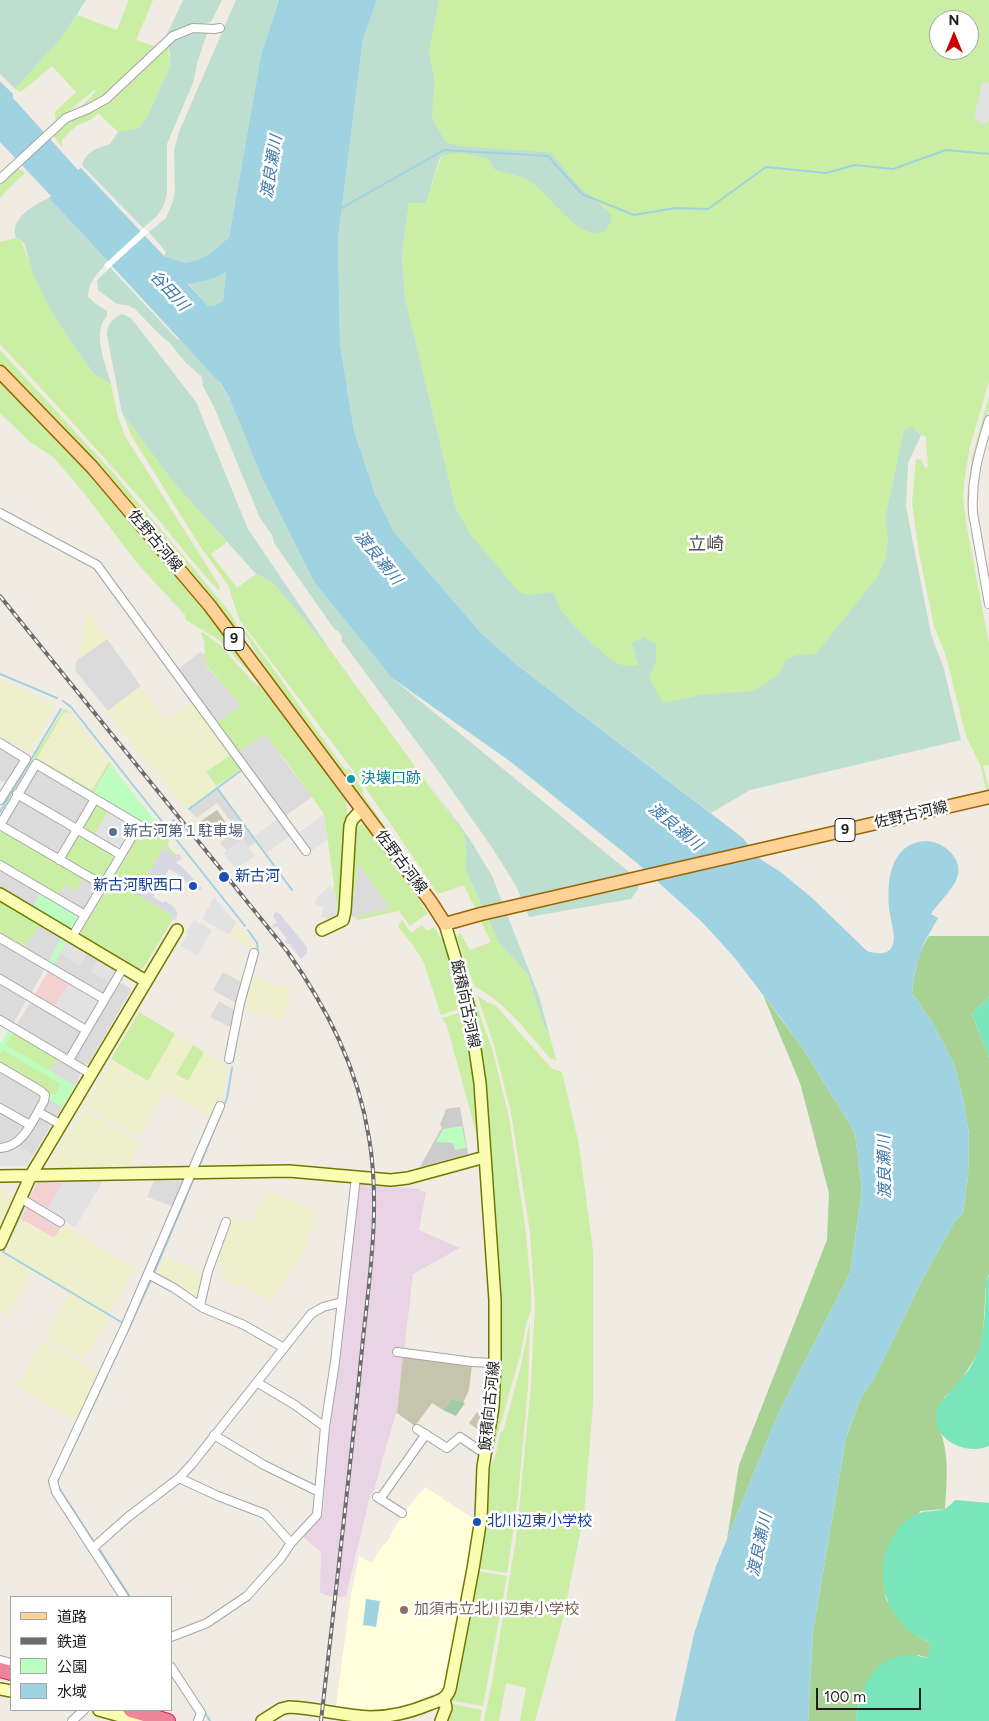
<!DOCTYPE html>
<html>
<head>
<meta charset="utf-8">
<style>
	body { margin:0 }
	#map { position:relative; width:989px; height:1721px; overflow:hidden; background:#f0ebe3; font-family:Figtree,"Noto Sans JP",sans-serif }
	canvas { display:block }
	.legend { position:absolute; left:10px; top:1596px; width:162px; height:115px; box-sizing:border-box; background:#fff; border:1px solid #a5a5a5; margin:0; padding:6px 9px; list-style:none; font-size:15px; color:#1e1e1e }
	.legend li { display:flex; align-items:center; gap:10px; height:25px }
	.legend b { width:25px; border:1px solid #a5a5a5 }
	.north { position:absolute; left:929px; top:10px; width:50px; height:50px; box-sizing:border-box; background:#fff; border:1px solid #a5a5a5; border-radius:50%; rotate:0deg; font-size:14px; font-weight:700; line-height:20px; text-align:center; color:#1e1e1e }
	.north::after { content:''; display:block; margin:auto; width:18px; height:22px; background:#cb0002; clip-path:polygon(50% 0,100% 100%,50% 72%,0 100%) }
	.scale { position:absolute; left:816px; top:1688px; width:105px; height:22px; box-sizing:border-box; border:2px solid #1e1e1e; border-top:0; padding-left:6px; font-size:15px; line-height:18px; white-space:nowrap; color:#1e1e1e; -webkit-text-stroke:4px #fff; paint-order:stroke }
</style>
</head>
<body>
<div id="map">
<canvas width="989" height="1721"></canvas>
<ul class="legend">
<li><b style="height:6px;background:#ffd298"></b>道路</li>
<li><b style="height:6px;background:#6c6c6c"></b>鉄道</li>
<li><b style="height:14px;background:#bcfec0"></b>公園</li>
<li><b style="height:14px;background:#a0d3e1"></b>水域</li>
</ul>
<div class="north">N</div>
<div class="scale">100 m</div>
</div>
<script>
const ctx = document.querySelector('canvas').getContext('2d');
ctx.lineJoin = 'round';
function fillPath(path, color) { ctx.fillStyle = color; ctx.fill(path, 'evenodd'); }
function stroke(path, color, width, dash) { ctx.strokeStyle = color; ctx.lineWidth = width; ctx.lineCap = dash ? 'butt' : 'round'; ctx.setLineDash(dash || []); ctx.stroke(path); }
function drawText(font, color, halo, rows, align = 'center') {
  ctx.font = font + ' Figtree,"Noto Sans JP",sans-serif'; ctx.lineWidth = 5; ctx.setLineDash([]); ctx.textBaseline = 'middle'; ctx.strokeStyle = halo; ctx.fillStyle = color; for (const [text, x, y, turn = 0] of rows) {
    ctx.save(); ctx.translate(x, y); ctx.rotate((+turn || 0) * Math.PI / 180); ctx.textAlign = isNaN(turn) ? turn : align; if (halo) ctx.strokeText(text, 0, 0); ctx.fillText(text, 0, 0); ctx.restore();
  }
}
fillPath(new Path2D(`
	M107,639L141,686L108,711L75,670L77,660Z
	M200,652L205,654L206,666L241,705L217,723L178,669Z
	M264,733L312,797L285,816L239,754V752Z
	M0,746L18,756L19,762L9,780L3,782L0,781Z
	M40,769L88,798L89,803L78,822L73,823L25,795L24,789L35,771Z
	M217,789L255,841L248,847L242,839L227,851L220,843L236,829L217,803L198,817H195L189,810Z
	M23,800L70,828L71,834L60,852L55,853L7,825L6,820L17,801Z
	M359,864L389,907L388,909L355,917L350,916V903H352Z
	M0,869L41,893L33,907L0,887Z
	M84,877L94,883L95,889L84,907L79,909L57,896L65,885Z
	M40,924L62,937L48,963L23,948L29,938L31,939Z
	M0,941L45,968L31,994L0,976Z
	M60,953L80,965L87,953L99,959L92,972L110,983L105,992L100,994L53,966Z
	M223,972L241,982L236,1003L213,990Z
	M119,982L132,989L88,1064H81L76,1061L75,1055Z
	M0,983L27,999L13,1024L0,1016Z
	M31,1001L79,1029L80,1034L70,1053L64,1054L16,1026Z
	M219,1001L235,1011L232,1028L210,1017Z
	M58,1058L80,1070V1075L75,1086L50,1071Z
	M0,1071L40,1094L41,1100L30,1118L25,1119L0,1104Z
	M49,1099L62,1107L57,1116L52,1117L45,1113L44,1107Z
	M0,1111L22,1124L23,1130L18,1138L5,1144H0Z
	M42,1118L49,1122L50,1127L33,1155L18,1146L22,1143L37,1119Z
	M181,1176L184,1181L174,1207L147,1197L156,1177Z`), '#dcdbdb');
fillPath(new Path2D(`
	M49,970L70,983L54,1007L34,996Z
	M94,1179L102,1182L75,1227L28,1200L36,1184L42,1180Z
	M27,1206L62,1226L54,1238L21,1219Z`), '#f2d1d0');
fillPath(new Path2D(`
	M360,1182L382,1183V1185L419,1189L420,1191L426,1192L419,1230L460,1248L413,1274L397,1413L394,1419L374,1490L370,1496L346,1596L338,1597L326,1595L320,1592L321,1552L302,1536L323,1514L331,1403Z`), '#e9d4e6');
fillPath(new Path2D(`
	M425,1487L477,1521L471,1559L469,1560L444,1687L441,1691L405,1705L377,1710L336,1706L351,1594L359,1556L372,1563L383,1545H385L402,1515Z`), '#ffffdc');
fillPath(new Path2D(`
	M460,1107L468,1154L420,1167L442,1127L440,1125L446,1109Z`), '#ccc');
fillPath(new Path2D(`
	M217,810L228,826V830L218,838L215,837L201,823V821Z
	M403,1357L472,1365L469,1390L463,1403L452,1399L443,1410L432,1403L415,1426L397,1413Z
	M477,1412L488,1420L485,1435L469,1423Z`), '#c5c5ae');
fillPath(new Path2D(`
	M86,611L107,639L79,659Z
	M0,680L52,703L54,706V709L28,753L0,736Z
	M141,686L216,787L187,809L106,712Z
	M193,702L232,754L206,772L168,720Z
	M64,712L71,713L109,762L92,791L37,758Z
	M236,923L250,941L252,946L250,948L229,935Z
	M253,976L275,985L292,987L282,1021L245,1009Z
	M175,1034L193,1045L176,1074L188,1081L204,1052L227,1066L223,1096L220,1097L212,1117L148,1081Z
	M111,1061L165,1092L138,1138L85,1106Z
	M83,1109L141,1144L127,1168L46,1169Z
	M0,1188L14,1197L0,1229Z
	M267,1190L318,1212L305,1248L271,1301L239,1282L237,1286L221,1278L225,1269L214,1265L230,1216L250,1222Z
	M21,1219L54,1238L62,1226H64L135,1268L108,1314L4,1252Z
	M1,1253L32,1271L8,1316L0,1311Z
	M164,1256L205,1273L199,1297L194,1299L156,1276Z
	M69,1293L110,1318L83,1359L45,1337Z
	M43,1341L98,1372L99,1375L77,1421L16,1386Z`), '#eef0cc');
fillPath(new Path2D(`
	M129,0H153L136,40L161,48L168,42L170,66L149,113L139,128L118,132L98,113L92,119L76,126L62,140V147L53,135L96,91L94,90L56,122L55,112L76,92L52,66L21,92L15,89L63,36L77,15L117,30Z
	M439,0H989V382L970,446L964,482L963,499L967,528L989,644V765L983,766L989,790V802L981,767L966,736L946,656L934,626L919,553L912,503L916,459L921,460L925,468L928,467L926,436L921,435L916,430L908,463L906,507L912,537L821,680L649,717L525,610L461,530L405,298L402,255L409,203H426L446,142L432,118L435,81L429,52ZM939,20H969V50H939Z
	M18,168L25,173L7,190L0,198V184Z
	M16,238L21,240L27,256L71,342L94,374L111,384L118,417L125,436L212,574L220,587L219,590C214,588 176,541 169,532C114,468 58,406 0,344V242Z
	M0,350L114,474L195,570L231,614L249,649L7,374L0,363Z
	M0,378L68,447L212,615L260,684L219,640L186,620L185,615L137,563L84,493L54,458L29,441L0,413Z
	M989,396V409L973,462L970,482L969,502L985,601L969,516L967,498L972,457Z
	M122,413L174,483L227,542L211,554L237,588L256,574L272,582L330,650L462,831C467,843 467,855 465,868L498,941L528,975L544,1026L549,1033L556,1060L550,1058C527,1032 505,1002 474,986L457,938L460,933L470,950L491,942L464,885L438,894L390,823L352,769L239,619L228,585L200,546L132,437Z
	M241,625C277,672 309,721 345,769L350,770L363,789V795L410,862L420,872L430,889L285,697L252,647Z
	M202,632L219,644L252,681L270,695L345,797L347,809L341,912C339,917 336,919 331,919L337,913L336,896L333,890L334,885L324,814L287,762L264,734L239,752V754L217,723L241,705L206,665L204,641L201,634Z
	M64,709L71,713L64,712L37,758L92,790L109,762L112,765H110L93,794L33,758Z
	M232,754L242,768L217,786L206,772Z
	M99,805L109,810L94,835L86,830L84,824L94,806Z
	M145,824L169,839L168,846L177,856H174L166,850V844L138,892L114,877Z
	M364,824L375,836L428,913L410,926L399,911L357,920L355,917L388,909L389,907L359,864L352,903H350L353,829L359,825Z
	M5,831L84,877L76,891L65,885L57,896L0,862V832Z
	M83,836L112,853L113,859L103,877L98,878L67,861L66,855L76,838Z
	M113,879L171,914L173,919L143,968L138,970L82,936L81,931Z
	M0,901L40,924L31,939L29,938L23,948L0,934Z
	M402,920L411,933L422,925L427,931L434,927L441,939L443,938L452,961L465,1007L441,1015L424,963L413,945L398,927Z
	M470,992L477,1006L493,1052L509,1118L526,1233L531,1289V1311L526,1324L521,1352L491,1457L489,1458L496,1403Z
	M477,995L488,1003L493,1004L497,1007L552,1069L562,1072L579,1145L593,1251V1404L584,1514L563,1618L535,1721H520L526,1688L506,1683L499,1721H484L493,1677L516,1540L531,1386L535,1303L530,1232L511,1112L494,1045Z
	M465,1011L472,1053L480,1147L447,1026L442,1018Z
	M139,1012L175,1034L148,1081L111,1059Z
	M13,1031L58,1058L50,1071L5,1045Z
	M193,1045L204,1052L188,1081L176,1074Z
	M2,1049L61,1084L55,1096L0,1064V1054Z
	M530,1321L528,1386L518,1498L507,1573L477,1568L482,1537L490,1467L495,1458L500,1433L502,1432L504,1428L520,1370Z
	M476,1571L507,1576L483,1706L452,1701Z
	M452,1704L482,1710L480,1721H445Z`), '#c9eea4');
fillPath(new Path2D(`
	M929,936H989V997L972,1014L989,1058V1274L986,1282L983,1335L978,1353L960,1382L944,1398L937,1423C950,1450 947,1480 945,1509L920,1511L883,1581L886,1599L895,1614L917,1636L931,1644L929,1658L918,1655L859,1702L856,1721H808L813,1631L846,1438L860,1400L877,1373L921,1282L955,1221L963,1213L968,1176L969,1135L964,1102L954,1064L932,1022L912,993C914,974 918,952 929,936Z
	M763,995L804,1050L855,1133L862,1190L850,1273L778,1414L727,1539L739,1465L827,1240L829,1193L800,1083Z`), '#a7d294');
fillPath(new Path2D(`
	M0,0H86L63,36L15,89L0,74Z
	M183,0H222L211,22L183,27L185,32L206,31L207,33L198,60L193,83L167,144V193L164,205L157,216L143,228L82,165C86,151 98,148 110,144L118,132L139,128L149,113L170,66V53L166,36Z
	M236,0H279L261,55L229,237L211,253L197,260L186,263L164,256L166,252L149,232L166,218L173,201L175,189L174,151L179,132Z
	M377,0H439L429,52L435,81L432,118L446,142L459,146L545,152L552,154L579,187L611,214V223C608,226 605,232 600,233C577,238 548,193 530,181C519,174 506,174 494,169L489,159C474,154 455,150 440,157L426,203H409L402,255L405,298L456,509L470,534L519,592L529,595L553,592C555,597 557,602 559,607C566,620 608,661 622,665C627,667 633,665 638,665L632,643L644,637L656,645V661L649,678L663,703L700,695L754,691L779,674L786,659L797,655L816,654L878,576L886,557L888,540L885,519L904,431L911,426L921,435L908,463L906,507L931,634L944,669L961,740L750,790L711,813L517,665L482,634L394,532L375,494L354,431L340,344L338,239L363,39Z
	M49,198L107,261L106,263L178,340L180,339L214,375L229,397L261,476L314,582L392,678L628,871L639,888L631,899L529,917L516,886L493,849L439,772L341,640L342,636L337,630H335L274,543L272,535L260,518L214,407L203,386L202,377L186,363L169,342L162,337L135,309L127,305L117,304L98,290L97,280L109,269L105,265C96,275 88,283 88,297L96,304L107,311V316C91,333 106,364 111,384L94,374L71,342L48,305L34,276L24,243L21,240L16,238C9,219 33,205 49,198Z
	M226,272L223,301L214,306H208L188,283Z
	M122,314L131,318L196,402L248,529L330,650L272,582L256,574L174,483L122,413L107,335C107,325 112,318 122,314Z
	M429,783L471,841L492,876L539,996L549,1033L544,1026L528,975L498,941L465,868C467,855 467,843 462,831Z`), '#bedfd0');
fillPath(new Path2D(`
	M452,1399L465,1403L456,1416L443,1410Z`), '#a2caa8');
fillPath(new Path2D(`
	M111,765L169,839L93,794Z
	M41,893L76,914L78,919L73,926L68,928L33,907Z
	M62,937L67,940L53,966L48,963Z
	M9,1029L13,1031L6,1045L75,1086L62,1107L49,1099L51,1094L55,1096L61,1084L3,1050L0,1054V1042H2Z
	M462,1126L466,1148L455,1150L453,1143L436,1142L443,1129Z`), '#bcfec0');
fillPath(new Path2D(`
	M989,997V1058L972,1014Z
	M989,1275V1446C966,1456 931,1440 937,1411C939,1401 963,1379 970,1368C986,1342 985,1311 986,1282Z
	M955,1500L989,1503V1721H856C862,1678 880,1646 928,1658L931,1644C922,1638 911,1634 903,1625C897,1618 890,1609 887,1599C876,1572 886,1533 911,1517C923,1509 931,1513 944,1509C948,1508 952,1503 955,1500Z`), '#7ae5bb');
fillPath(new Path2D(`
	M989,82V120L982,125L974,117L982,83Z
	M109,810L130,823L131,828L121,846L115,848L94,835Z
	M324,814L328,839L311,851L298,833Z
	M279,818L291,835L267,853L258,842L249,848L255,856L236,869L223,853L242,839L248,846L257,840L254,836Z
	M330,885L336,896L337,913L331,919L321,917L323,907L315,904L317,898Z
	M214,897L236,923L229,935L202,919Z
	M194,920L212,930L197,956L181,946L188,934L186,933Z
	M67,940L87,953L80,965L60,953Z
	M99,959L114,969L116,974L110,983L91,972Z
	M70,983L97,999L98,1004L87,1022L82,1024L54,1007Z
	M18,1146L33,1155L27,1166H0V1151L9,1150Z
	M94,1179L102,1182L75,1227L46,1210L64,1180Z`), '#e2e2e2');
fillPath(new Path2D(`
	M166,844V850L174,856L179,854L182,858L176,863L182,866V867L202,888L200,890L179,877L180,875L169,869L153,897L163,903L165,901L173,906L177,912L176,920L173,919L171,914L137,894Z
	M275,912L279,913L307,947V953L301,959L289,943L287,944L285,941L287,939L277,926L274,928L272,926L277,922L273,916Z`), '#d7d7e5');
fillPath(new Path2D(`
	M279,0H377L363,39L338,239L340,344L354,431L375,494L394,532L482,634L517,665L743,838L760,859L782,873L812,898L867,951C876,954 890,956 893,944C896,936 891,923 890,914C886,889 888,849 918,842C928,840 939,842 947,849C975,874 945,893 931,914L938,918L924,943L915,971L912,993L932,1022L954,1064L964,1102L969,1135L968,1176L963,1213L955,1221L921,1282L877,1373L860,1400L846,1438L813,1631L808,1721H675L694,1634L716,1566L778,1414L850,1273L862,1190L855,1133L804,1050L780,1017L734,957L702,922L637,863L511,762L392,678L314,582L261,476L229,397L221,384L49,198L51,196L0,142V81L13,94V98L78,170L81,168L164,256L186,263L197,260L211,253L229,237L261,55ZM226,272L223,301L214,306H208L188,284C202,281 214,280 226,272Z
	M366,1599L380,1601L376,1627L363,1625Z`), '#a0d3e1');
fillPath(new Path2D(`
	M144,228L149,232L108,269L104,265Z`), '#fff');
stroke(new Path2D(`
	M340,209L444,150L548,156L582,194L634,215L675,208L708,209L766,167L826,173L855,165L893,169L946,150L989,154
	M0,674L57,698
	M63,701L71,707L245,926
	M217,788L292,890
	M189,809L243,769
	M0,812L61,709
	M167,827L174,820
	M243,1007L258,953L257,943L248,930
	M233,1061L239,1025
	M200,1165L227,1098L232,1068
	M25,1205L3,1252L123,1323
	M154,1273L194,1178
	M109,1371L151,1280
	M61,1473L107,1376
	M59,1478L57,1484L59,1488L94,1542
	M100,1550L130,1597
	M204,1711L210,1721`), '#a0d3e1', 2);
const street = new Path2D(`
	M0,179L66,118L88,109L106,99L173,36L193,28L214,29L220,28
	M989,420C979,453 971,478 973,513L989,604
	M0,513L97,565L306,851
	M0,743L26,759L0,800
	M17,794L121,855
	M0,825L36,764L139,825L72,937
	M0,825L103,885
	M59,860L95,799
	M0,865L85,915
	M0,938L104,999
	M0,979L86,1030
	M0,1020L91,1074
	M229,1059L240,1003L254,953
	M69,1060L123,968
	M0,1067L41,1091L45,1095L44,1101C33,1119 24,1147 0,1148
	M0,1108L30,1125
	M38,1112L60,1124
	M22,1199L60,1222
	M148,1274L174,1288L203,1308L244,1325L284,1348
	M200,1305L208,1271L226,1222
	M397,1352L473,1362L495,1363
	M258,1383L295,1405L325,1427
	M417,1429L447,1448L460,1437L479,1450L486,1451
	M214,1435L264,1465L319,1492
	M179,1478L218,1496L265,1514L291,1543
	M377,1497L402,1513
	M380,1499L426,1434
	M93,1548L128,1517L179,1478L192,1464L311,1314L323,1307L342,1302
	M124,1597L56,1492L53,1481L125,1327L220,1106
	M171,1637L207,1623L247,1596L281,1558L291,1543L317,1515L325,1427L335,1362L356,1177
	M0,1660L11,1663
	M171,1667L201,1713L198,1721
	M72,1721L84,1710`);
const secondary = new Path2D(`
	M0,894L146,981
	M322,930L343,920L345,911L350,826L352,820L362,809
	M0,1176L289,1171L391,1180L408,1178L485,1157
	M0,1244L31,1175L177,930
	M0,1689L11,1691
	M99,1710L138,1721
	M262,1721L281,1709L289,1707C316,1708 343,1716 370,1717C391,1717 411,1712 430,1704C439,1701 447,1699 450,1689L473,1569L481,1518L483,1467L493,1407L495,1363V1300L480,1083L469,1009L463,984L445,924
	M441,1721L446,1708L444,1698`);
const primary = new Path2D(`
	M0,372L92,467L210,606L431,902L445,924L481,914L989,797`);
const highway = new Path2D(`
	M0,1670L11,1673
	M131,1710L168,1721`);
stroke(street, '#a5a5a5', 10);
stroke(secondary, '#6e7900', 14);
stroke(primary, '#976400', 15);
stroke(highway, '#e71660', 16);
stroke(street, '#fff', 8);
stroke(secondary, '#fbfeb2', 11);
stroke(primary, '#ffd298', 12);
stroke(highway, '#ed8499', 14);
const rail = new Path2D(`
	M0,596L287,951C327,1008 358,1068 369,1138C381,1208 369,1279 362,1349C350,1473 335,1597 321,1721`);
stroke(rail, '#6c6c6c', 4);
stroke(rail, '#fff', 2, [5.5]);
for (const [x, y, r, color] of [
	[351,779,5,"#0f9aa8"],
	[113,832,5,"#5c6f8a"],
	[224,877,6,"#1a4fb4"],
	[193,886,5,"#1a4fb4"],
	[477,1522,5,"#1a4fb4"],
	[404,1610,5,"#8d6e63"]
]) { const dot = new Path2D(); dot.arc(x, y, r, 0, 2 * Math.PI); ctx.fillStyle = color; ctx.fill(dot); stroke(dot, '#fff', 2); }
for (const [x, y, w] of [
	[234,639,20],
	[845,830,20]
]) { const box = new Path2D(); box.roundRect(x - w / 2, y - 11.5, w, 23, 4); ctx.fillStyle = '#fff'; ctx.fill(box); stroke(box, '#1e1e1e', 1); }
drawText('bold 14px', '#1e1e1e', null, [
	["9",234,639],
	["9",845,830]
]);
drawText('15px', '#1e1e1e', '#fff', [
	["佐野古河線",155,541,50],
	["佐野古河線",911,815,-13],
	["佐野古河線",401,862,53],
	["飯積向古河線",465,1004,78],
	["飯積向古河線",490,1406,-84]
]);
drawText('15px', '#0d838f', '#fff', [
	["決壊口跡",361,779]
], 'left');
drawText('15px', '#4e5e75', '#fff', [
	["新古河第１駐車場",123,832]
], 'left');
drawText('15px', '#164399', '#fff', [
	["新古河",235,877],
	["新古河駅西口",183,886,"right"],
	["北川辺東小学校",487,1522]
], 'left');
drawText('15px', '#785e54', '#fff', [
	["加須市立北川辺東小学校",414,1610]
], 'left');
drawText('italic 16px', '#4078ad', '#fff', [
	["渡良瀬川",272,167,-81],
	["谷田川",169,291,47],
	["渡良瀬川",378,558,51],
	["渡良瀬川",675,827,40],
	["渡良瀬川",885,1167,-91],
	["渡良瀬川",760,1545,-78]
]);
drawText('18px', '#515151', '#fff', [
	["立崎",706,545]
]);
</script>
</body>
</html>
